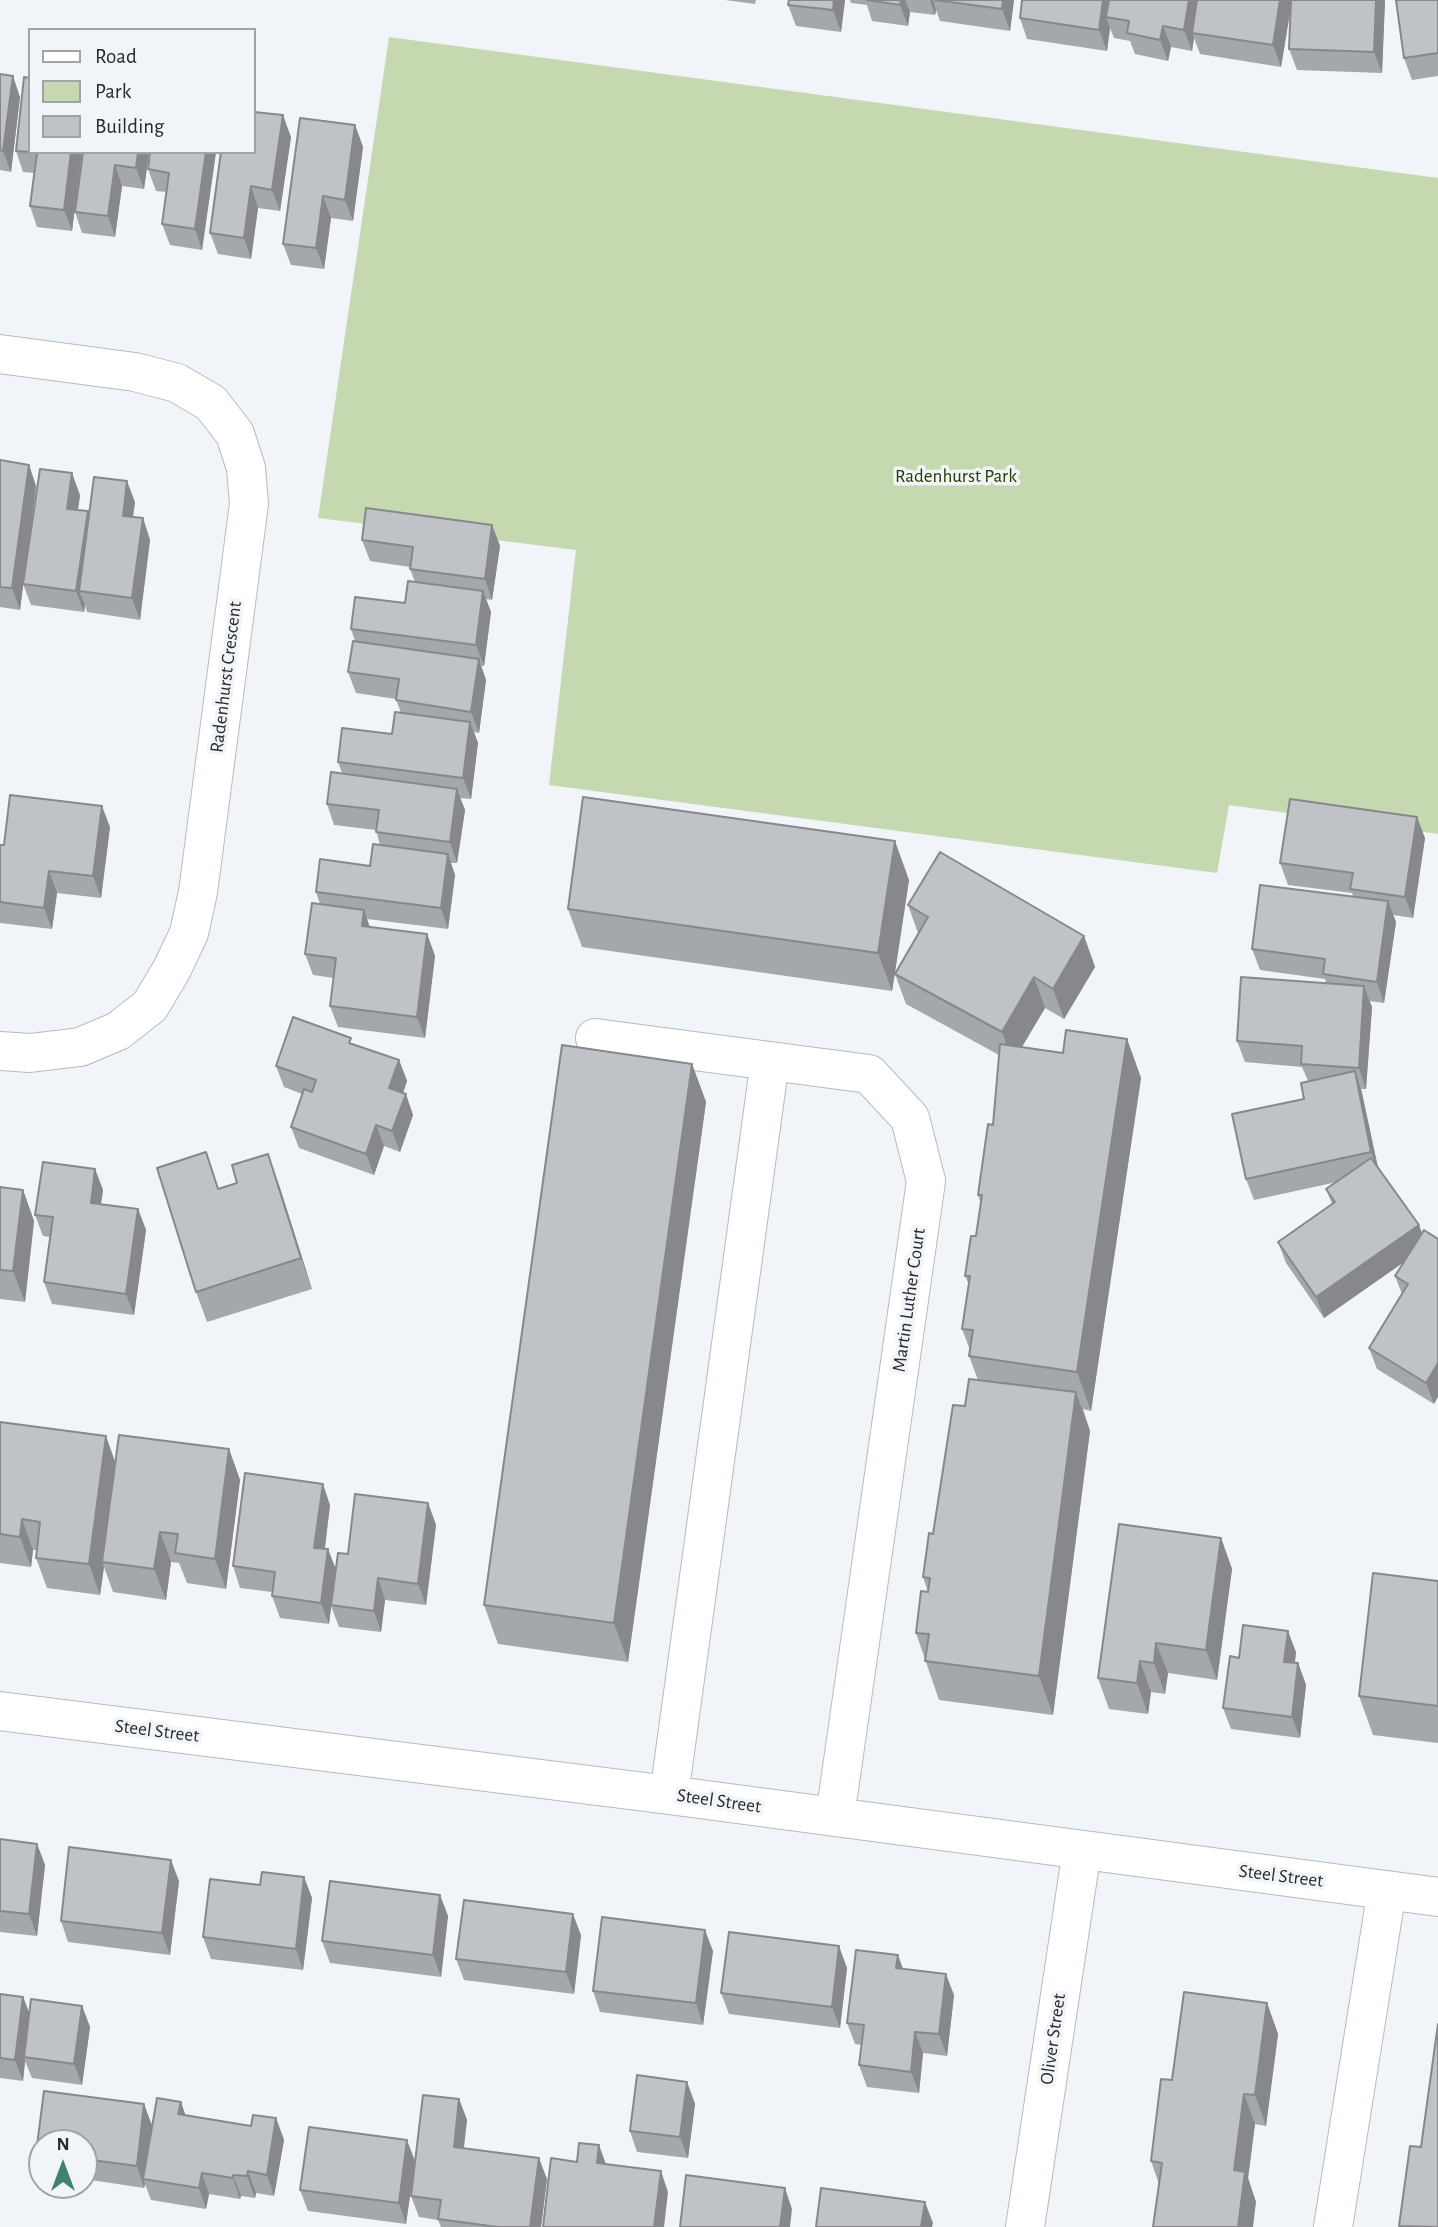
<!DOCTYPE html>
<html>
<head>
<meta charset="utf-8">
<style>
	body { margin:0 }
	#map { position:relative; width:1438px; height:2227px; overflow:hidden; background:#f1f5f9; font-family:"Alegreya Sans",sans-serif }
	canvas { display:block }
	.legend { position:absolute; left:28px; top:28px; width:228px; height:126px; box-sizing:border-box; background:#f1f5f9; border:2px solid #a1a4a7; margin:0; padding:9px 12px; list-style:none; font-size:21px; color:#292a2b }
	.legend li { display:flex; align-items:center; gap:14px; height:35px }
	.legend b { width:35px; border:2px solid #a1a4a7 }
	.north { position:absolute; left:28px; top:2129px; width:70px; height:70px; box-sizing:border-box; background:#f1f5f9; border:2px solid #a1a4a7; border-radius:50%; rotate:0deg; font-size:19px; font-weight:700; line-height:28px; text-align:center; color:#292a2b }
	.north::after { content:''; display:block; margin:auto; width:24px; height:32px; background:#3f8172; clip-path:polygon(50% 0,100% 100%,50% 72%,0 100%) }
</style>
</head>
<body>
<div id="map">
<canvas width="1438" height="2227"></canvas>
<ul class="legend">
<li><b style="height:9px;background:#fff"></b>Road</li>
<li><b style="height:19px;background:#c6d8b0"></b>Park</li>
<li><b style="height:19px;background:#bfc3c7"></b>Building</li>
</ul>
<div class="north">N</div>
</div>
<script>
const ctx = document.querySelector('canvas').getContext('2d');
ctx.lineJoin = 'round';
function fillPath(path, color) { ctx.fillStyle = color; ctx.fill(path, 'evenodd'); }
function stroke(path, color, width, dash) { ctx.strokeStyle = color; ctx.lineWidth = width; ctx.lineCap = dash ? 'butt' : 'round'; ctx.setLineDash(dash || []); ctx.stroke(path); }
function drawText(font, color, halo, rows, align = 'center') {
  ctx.font = font + ' "Alegreya Sans",sans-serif'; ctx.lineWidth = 7; ctx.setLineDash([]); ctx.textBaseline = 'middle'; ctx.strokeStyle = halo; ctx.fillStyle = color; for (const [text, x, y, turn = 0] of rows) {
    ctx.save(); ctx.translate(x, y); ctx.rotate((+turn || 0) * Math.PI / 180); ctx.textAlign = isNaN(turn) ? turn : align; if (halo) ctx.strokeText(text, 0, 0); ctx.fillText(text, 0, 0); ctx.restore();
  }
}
fillPath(new Path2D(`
	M389,37L1438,178V834L1229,805L1217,873L549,785L576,550L318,518Z`), '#c6d8b0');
const minor = new Path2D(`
	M0,354L135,372L177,383L211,403L235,434L246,468L249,504L198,892L189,933L172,969L150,1006L118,1031L80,1047L30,1053L0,1051
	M595,1038L869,1074L910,1118L926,1181L835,1817
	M0,1711L669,1795L1438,1897
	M669,1795L770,1061
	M1025,2227L1082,1850
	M1333,2227L1387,1890`);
stroke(minor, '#b7babe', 40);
stroke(minor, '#fff', 38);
fillPath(new Path2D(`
	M725,0H756L755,4Z
	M789,0H845L841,32L796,26L788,5Z
	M850,0H1014L1010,31L940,21L936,10L935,15L910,12L908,26L872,21L867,5L851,3Z
	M1385,0L1382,73L1297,70L1289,49L1291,6L1281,67L1200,54L1194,38L1192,51L1171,47L1168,61L1135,54L1130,41L1114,38L1110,28L1107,51L1027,39L1020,18Z
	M1438,0V76L1412,80L1404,58Z
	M0,74L20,97L11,172L0,170Z
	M355,125L363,147L353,221L331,218L324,269L291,265L283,244Z
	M291,137L280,211L258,208L251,259L218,254L210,233Z
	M16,151L82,152L72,231L37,227L30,206L34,173L23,172Z
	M83,152H149L144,189L122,186L115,237L82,233L75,212Z
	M216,152L202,250L170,245L162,224L167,192L156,191L148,169Z
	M0,460L29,465L36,486L25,575L80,495L78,510L88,511L89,515L135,502L133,517L143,518L150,540L140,620L87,612L85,605L84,612L31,605L23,584L20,610L0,607Z
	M492,525L500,546L492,600L486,599L491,612L484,666H481L486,680L479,733L474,732L478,743L471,799L460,798L465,810L457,863H451L455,875L448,929L367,919L370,927L427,934L435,956L425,1038L338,1027L330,1006L334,978L313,975L305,954L320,904L316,892L370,866L380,845L376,830L334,825L327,804L342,773L338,762L392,734L401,713L396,699L356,693L348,672L355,641L351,629L405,603L415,582L410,569V567L370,561L362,540Z
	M110,827L101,898L57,893L52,929L0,923V845H4Z
	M1425,838L1413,918L1393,915L1396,922L1384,1003L1369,1001L1372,1007L1366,1089H1361L1378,1167L1419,1225L1434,1404L1377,1369L1369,1348L1402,1294L1395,1276L1405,1261L1324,1318L1286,1263L1278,1242L1332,1204L1326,1189L1337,1182L1254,1200L1246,1179L1304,1099L1308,1081L1302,1067L1245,1062L1237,1041L1326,983L1325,979L1260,970L1252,949L1353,896L1352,893L1288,885L1280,863Z
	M909,880L895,973L918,933L908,905L1084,936L1095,967L1064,1019L1045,1008L1022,1047L1063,1053L1127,1039L1141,1078L1091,1411L1083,1409L1090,1431L1053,1715L939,1700L916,1633L928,1592L923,1577L933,1534L965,1406L978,1380L969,1356L970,1350L962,1329L969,1285L965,1276L976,1236L981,1204L978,1195L993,1125L999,1055L906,1004L895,974L892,991L582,947L568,909Z
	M353,1044L399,1060L407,1081L403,1093L413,1115L400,1152L384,1146L374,1175L299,1148L291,1127L302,1094L284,1087L276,1066Z
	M692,1064L706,1102L628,1662L498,1644L484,1605Z
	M95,1169L103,1190L101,1204L138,1209L146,1230L134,1315L52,1304L44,1282L50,1237L43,1236L35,1215Z
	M279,1185L312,1289L207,1322L196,1292L219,1189Z
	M0,1187L23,1190L34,1221L25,1302L0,1299Z
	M0,1422L115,1463L229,1449L240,1480L226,1589L187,1583L179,1563L171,1562L166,1600L113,1592L104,1567L100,1595L47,1588L36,1558L37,1550H33L31,1567L0,1563Z
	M428,1503L436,1525L426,1605L385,1600L381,1632L339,1627L331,1606L329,1624L280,1618L272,1596V1592L240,1588L233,1566L330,1505L325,1549H328L336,1570L348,1554Z
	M1221,1538L1232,1569L1217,1680L1168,1673L1165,1694L1151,1692L1148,1714L1109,1709L1098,1678Z
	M1438,1581V1743L1373,1735L1359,1696Z
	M1296,1652L1295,1663H1298L1306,1685L1300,1738L1231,1729L1223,1708L1239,1658Z
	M0,1839L37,1844L45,1865L37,1936L0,1932Z
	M304,1877L312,1898L303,1970L211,1959L203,1937L260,1885Z
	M179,1881L170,1955L68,1942L61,1921Z
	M440,1895L448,1916L441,1977L330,1963L322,1941Z
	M581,1935L574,1994L464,1980L456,1959Z
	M713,1951L703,2025L600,2012L593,1991Z
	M847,1968L840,2028L729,2014L721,1993Z
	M903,1969L954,1995L947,2056L923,2053L919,2093L867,2087L859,2065L862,2045L855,2044L847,2023Z
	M0,1994L23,1997L30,2014L82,2006L90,2027L82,2085L32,2078L25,2061L23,2081L0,2078Z
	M1267,2003L1278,2034L1266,2126L1255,2124L1248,2178L1256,2202L1159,2184L1151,2161L1172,2080Z
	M687,2082L695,2104L688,2158L637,2152L630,2131Z
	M44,2091L144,2104L152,2126L157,2098L181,2102L185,2115L251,2126L253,2115L276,2118L284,2140L274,2196L256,2193L255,2198L241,2196L240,2199L209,2194L206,2209L151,2200L145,2184L144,2188L84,2179V2143H42V2170L36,2153Z
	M459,2099L467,2120L464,2148L547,2179L541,2227H441L438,2220L419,2217L411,2196Z
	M415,2161L406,2224L308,2211L300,2190Z`), '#a4a8ab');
fillPath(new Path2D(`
	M834,0H845L841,32L833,10Z
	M901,0H905L910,12L908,26L900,5Z
	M930,0H933L936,10L935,15Z
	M1003,0H1014L1010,31L1002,9Z
	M1103,0H1114L1106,17L1110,28L1107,51L1099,30Z
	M1189,0H1201L1192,33L1194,38L1192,51L1184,30Z
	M1280,0H1292L1281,67L1273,45Z
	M1376,0H1385L1382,73L1374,52Z
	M1163,26L1171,47L1168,61L1160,40Z
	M13,76L20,97L11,172L3,151Z
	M283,115L291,137L280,211L272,190Z
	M355,125L363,147L353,221L345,200Z
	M71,152H82L72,231L64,210Z
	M138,152H149L144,189L136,168Z
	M206,152H216L202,250L195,229Z
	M115,165L122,186L115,237L108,216Z
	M251,186L258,208L251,259L244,238Z
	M323,196L331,218L324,269L316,248Z
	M29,465L36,486L20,610L12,588Z
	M72,473L80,495L75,530L67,509Z
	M127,481L135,502L130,537L123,516Z
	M88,511L95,532L79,591L85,605L84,612L76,591Z
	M143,518L150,540L140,620L132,598Z
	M492,525L500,546L492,600L485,579Z
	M483,591L491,612L484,666L476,645Z
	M479,659L486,680L479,733L471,712Z
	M470,722L478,743L471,799L463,778Z
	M457,789L465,810L457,863L450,842Z
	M102,806L110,827L101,898L93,876Z
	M1417,817L1425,838L1413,918L1405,897Z
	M895,841L909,880L892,991L878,953Z
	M448,854L455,875L448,929L441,908Z
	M49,871L57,893L52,929L44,908Z
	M1388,901L1396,922L1384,1003L1377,982Z
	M364,910L371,931L362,926Z
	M427,934L435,956L425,1038L417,1017Z
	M1084,936L1095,967L1064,1019L1053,989Z
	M1034,977L1045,1008L1013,1062L1002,1032Z
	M1364,986L1372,1007L1366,1089L1359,1068Z
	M1127,1039L1141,1078L1091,1411L1077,1372Z
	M399,1060L407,1081L397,1110L389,1088Z
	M692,1064L706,1102L628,1662L614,1623Z
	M1355,1071L1362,1093L1379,1173L1371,1152Z
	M406,1094L413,1115L400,1152L392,1131Z
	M376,1125L384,1146L374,1175L366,1154Z
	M268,1154L279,1185L312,1289L301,1258Z
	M95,1169L103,1190L98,1224L91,1203Z
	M23,1190L34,1221L25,1302L13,1271Z
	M138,1209L146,1230L134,1315L126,1294Z
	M1419,1225L1427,1246L1324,1318L1316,1297Z
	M1438,1363V1397L1434,1404L1426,1383Z
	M1076,1392L1090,1431L1053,1715L1039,1676Z
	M106,1436L117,1467L102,1562L104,1567L100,1595L89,1564Z
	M229,1449L240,1480L226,1589L215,1559Z
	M323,1484L330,1505L322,1569L314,1548Z
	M428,1503L436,1525L426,1605L418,1584Z
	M22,1519L33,1550L31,1567L20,1537Z
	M160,1532L171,1562L166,1600L154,1569Z
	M1221,1538L1232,1569L1217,1680L1206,1650Z
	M328,1549L336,1570L329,1624L321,1603Z
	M378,1578L385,1600L381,1632L374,1611Z
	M1288,1631L1296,1652L1292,1683L1284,1662Z
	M1156,1643L1168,1673L1165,1694L1154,1663Z
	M1140,1661L1151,1692L1148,1714L1137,1683Z
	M1298,1663L1306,1685L1300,1738L1292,1717Z
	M37,1844L45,1865L37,1936L29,1914Z
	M171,1860L179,1881L170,1955L162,1933Z
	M304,1877L312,1898L303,1970L296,1949Z
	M440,1895L448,1916L441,1977L433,1955Z
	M573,1914L581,1935L574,1994L566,1972Z
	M705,1930L713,1951L703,2025L696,2003Z
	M839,1946L847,1968L840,2028L832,2007Z
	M898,1955L906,1977L896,1968Z
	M946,1974L954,1995L947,2056L939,2034Z
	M23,1997L31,2018L24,2057L25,2061L23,2081L15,2060Z
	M1267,2003L1278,2034L1266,2126L1255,2095Z
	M82,2006L90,2027L82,2085L74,2064Z
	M915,2032L923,2053L919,2093L911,2072Z
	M687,2082L695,2104L688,2158L680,2137Z
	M1244,2094L1255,2124L1248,2178L1256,2202L1253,2227H1238L1234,2170Z
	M459,2099L467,2120L461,2168L454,2147Z
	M181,2102L188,2123L178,2114Z
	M144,2104L152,2126L143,2179L145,2184L144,2188L137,2166Z
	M276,2118L284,2140L274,2196L267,2175Z
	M407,2140L415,2161L406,2224L399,2203Z
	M599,2145L607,2167L597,2163Z
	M539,2158L547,2179L541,2227H530Z
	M248,2171L256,2193L255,2198L247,2176Z
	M661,2171L668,2192L664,2227H654Z
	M202,2173L209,2194L206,2209L199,2188Z
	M233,2175L241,2196L240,2199L233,2178Z
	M785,2188L792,2209L790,2227H780Z
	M925,2202L933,2223L932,2227H921Z`), '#86888b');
const building = new Path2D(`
	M789,0H834L833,10L788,5Z
	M867,0H901L900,5Z
	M935,0H1003L1002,9Z
	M1022,0H1103L1099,30L1020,18Z
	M1109,0H1189L1184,30L1163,26L1160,40L1127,33L1129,21L1106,17Z
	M1197,0H1280L1273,45L1192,33Z
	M1291,0H1376L1374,52L1289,49Z
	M1396,0H1438V53L1404,58Z
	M0,74L13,76L3,151L0,150Z
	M24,77L30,78V152L16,151Z
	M254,112L283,115L272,190L251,186L244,238L210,233L221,152H254Z
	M300,118L355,125L345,200L323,196L316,248L283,244Z
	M30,152H71L64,210L30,206L37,153Z
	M83,152H138L136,168L115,165L108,216L75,212Z
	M150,152H206L195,229L162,224L169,173L148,169Z
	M0,460L29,465L12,588L0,587Z
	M40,469L72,473L67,509L88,511L76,591L23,584Z
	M94,477L127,481L123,516L143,518L132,598L79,591Z
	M366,508L492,525L485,579L410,569L413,547L362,540Z
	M408,581L483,591L476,645L351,629L355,597L405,603Z
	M353,641L479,659L471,712L396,700L399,679L348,672Z
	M395,712L470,722L463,778L338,762L342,728L392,734Z
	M331,772L457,789L450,842L376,832L379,810L327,804Z
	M10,795L102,806L93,876L49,871L44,908L0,902V845H4Z
	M583,797L895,841L878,953L568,909Z
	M1290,799L1417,817L1405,897L1350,889L1353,873L1280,863Z
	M373,844L448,854L441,908L316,892L320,859L370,866Z
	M940,852L1084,936L1053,989L1034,977L1002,1032L895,974L928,917L908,905Z
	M1260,885L1388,901L1377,982L1323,974L1325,959L1252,949Z
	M312,903L364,910L362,926L427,934L417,1017L330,1006L336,958L305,954Z
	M1241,977L1364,986L1359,1068L1301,1064L1302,1046L1237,1041Z
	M293,1017L351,1038L349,1043L399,1060L389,1088L406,1094L392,1131L376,1125L366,1154L291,1127L304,1089L312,1092L316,1080L276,1066Z
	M1066,1030L1127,1039L1077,1372L969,1356L973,1330L962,1329L970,1276H965L971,1236H976L982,1195H978L988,1124L993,1125L1000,1044L1063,1053Z
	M562,1045L692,1064L614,1623L484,1605Z
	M1355,1071L1371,1152L1246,1179L1232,1114L1304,1099L1301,1083Z
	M206,1152L218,1189L237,1183L232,1165L268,1154L301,1258L196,1292L157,1168Z
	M1371,1158L1419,1225L1316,1297L1278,1242L1335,1202L1326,1189Z
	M43,1162L95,1169L91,1203L138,1209L126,1294L44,1282L53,1217L35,1215Z
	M0,1187L23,1190L13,1271L0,1270Z
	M1424,1230L1438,1239V1363L1426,1383L1369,1348L1408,1284L1395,1276Z
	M969,1379L1076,1392L1039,1676L925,1661L929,1634L916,1633L921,1591L928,1592L930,1578L923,1577L929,1533L933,1534L953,1405L965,1406Z
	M0,1422L106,1436L89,1564L36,1558L40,1522L22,1519L20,1537L0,1534Z
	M119,1435L229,1449L215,1559L175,1553L178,1534L160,1532L154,1569L102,1562Z
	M245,1473L323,1484L314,1548L328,1549L321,1603L272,1596L275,1572L233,1566Z
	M355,1494L428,1503L418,1584L378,1578L374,1611L331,1605L338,1553L348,1554Z
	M1119,1524L1221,1538L1206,1650L1156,1643L1154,1663L1140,1661L1137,1683L1098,1678Z
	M1373,1573L1438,1581V1706L1359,1696Z
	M1243,1625L1288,1631L1284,1662L1298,1663L1292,1717L1223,1708L1230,1656L1239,1658Z
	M0,1839L37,1844L29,1914L0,1911Z
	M69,1847L171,1860L162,1933L61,1921Z
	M262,1872L304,1877L296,1949L203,1937L210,1879L260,1885Z
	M330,1881L440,1895L433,1955L322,1941Z
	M464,1900L573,1914L566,1972L456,1959Z
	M602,1917L705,1930L696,2003L593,1991Z
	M729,1932L839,1946L832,2007L721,1993Z
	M856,1950L898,1955L896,1968L946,1974L939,2034L915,2032L911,2072L859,2065L864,2025L847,2023Z
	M1184,1992L1267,2003L1255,2095L1244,2094L1234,2170L1245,2172L1238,2227H1153L1162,2163L1151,2161L1161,2079L1172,2080Z
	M0,1994L23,1997L15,2060L0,2058Z
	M31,1999L82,2006L74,2064L24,2057Z
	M1438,2024V2227L1399,2226L1410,2146L1421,2147Z
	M637,2075L687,2082L680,2137L630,2131Z
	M44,2091L144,2104L137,2166L84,2159V2143H42V2153H36Z
	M423,2095L459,2099L454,2147L539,2158L530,2227H498L438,2219L441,2200L411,2196Z
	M157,2098L181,2102L178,2114L251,2126L253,2115L276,2118L267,2175L248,2171L247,2176L233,2175V2178L202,2173L199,2188L143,2179Z
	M309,2127L407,2140L399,2203L300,2190Z
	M579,2143L599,2145L597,2163L661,2171L654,2227H543L551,2158L577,2162Z
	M686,2175L785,2188L780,2227H680Z
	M821,2188L925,2202L921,2227H816Z`);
fillPath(building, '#bfc3c7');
stroke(building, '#86888b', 2);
drawText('19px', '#283b00', '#f1f5f9', [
	["Radenhurst Park",956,476]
]);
drawText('19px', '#292a2b', '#f1f5f9', [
	["Radenhurst Crescent",226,677,-83],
	["Martin Luther Court",909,1300,-82],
	["Steel Street",157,1731,7],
	["Steel Street",719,1801,8],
	["Steel Street",1281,1876,7],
	["Oliver Street",1053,2039,-82]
]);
</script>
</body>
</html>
